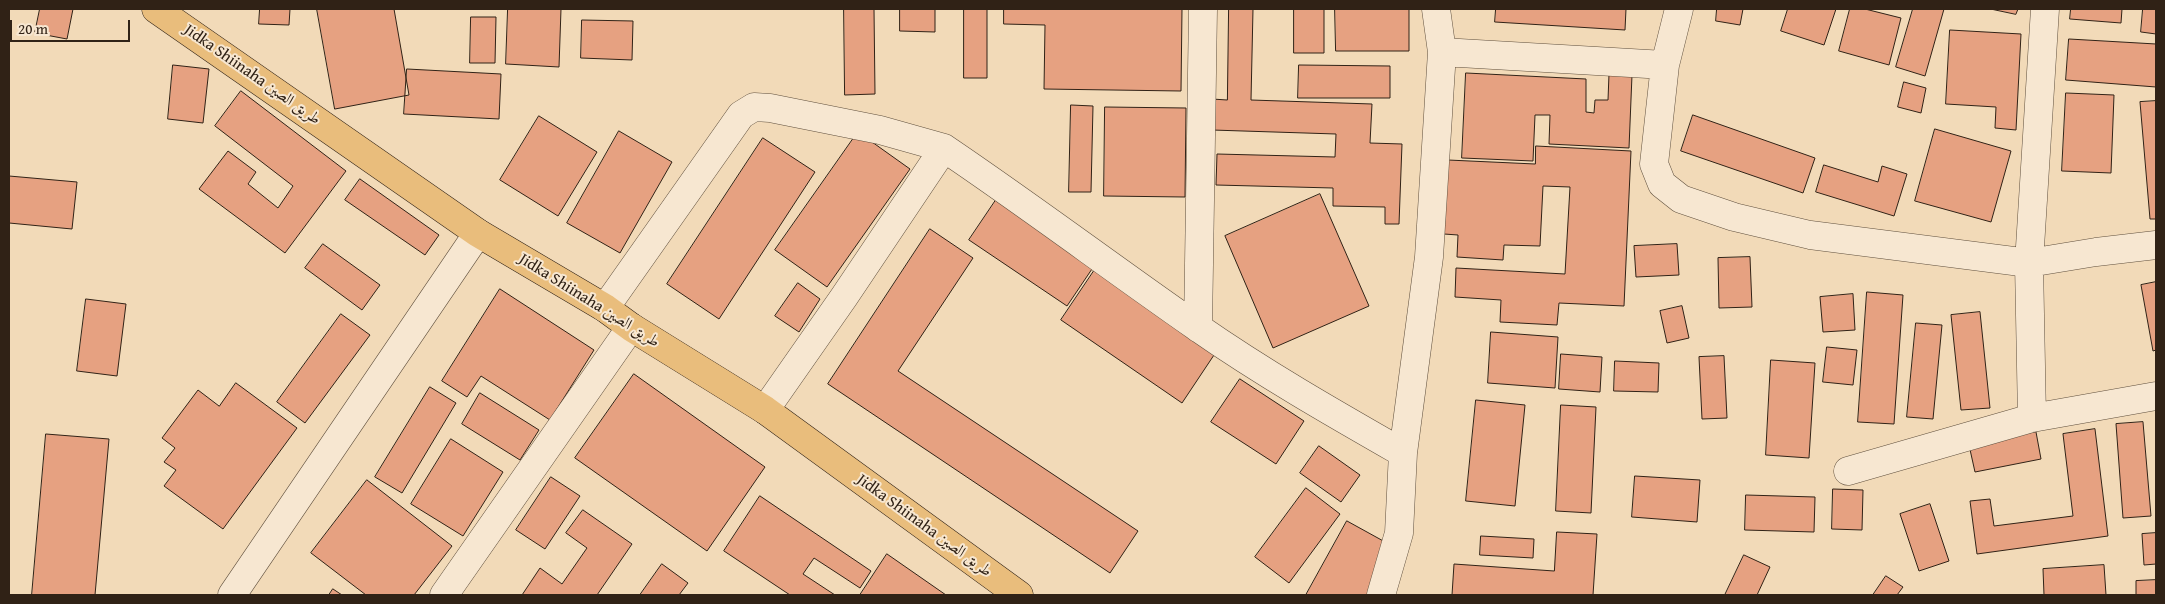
<!DOCTYPE html>
<html>
<head>
<meta charset="utf-8">
<style>
	body { margin:0 }
	#map { position:relative; width:2165px; height:604px; overflow:hidden; background:#f2dab8; font-family:"Gentium Book Plus",serif }
	canvas { display:block }
	.frame { position:absolute; inset:0; border:10px solid #302216; pointer-events:none }
	.scale { position:absolute; left:10px; top:20px; width:120px; height:22px; box-sizing:border-box; border:2px solid #302216; border-top:0; padding-left:6px; font-size:15px; line-height:18px; white-space:nowrap; color:#302216; -webkit-text-stroke:4px #f7e7d1; paint-order:stroke }
</style>
</head>
<body>
<div id="map">
<canvas width="2165" height="604"></canvas>
<div class="frame"></div>
<div class="scale">20 m</div>
</div>
<script>
const ctx = document.querySelector('canvas').getContext('2d');
ctx.lineJoin = 'round';
function fillPath(path, color) { ctx.fillStyle = color; ctx.fill(path, 'evenodd'); }
function stroke(path, color, width, dash) { ctx.strokeStyle = color; ctx.lineWidth = width; ctx.lineCap = dash ? 'butt' : 'round'; ctx.setLineDash(dash || []); ctx.stroke(path); }
function drawText(font, color, halo, rows, align = 'center') {
  ctx.font = font + ' "Gentium Book Plus",Amiri,serif'; ctx.lineWidth = 4; ctx.setLineDash([]); ctx.textBaseline = 'middle'; ctx.strokeStyle = halo; ctx.fillStyle = color; for (const [text, x, y, turn = 0] of rows) {
    ctx.save(); ctx.translate(x, y); ctx.rotate((+turn || 0) * Math.PI / 180); ctx.textAlign = isNaN(turn) ? turn : align; if (halo) ctx.strokeText(text, 0, 0); ctx.fillText(text, 0, 0); ctx.restore();
  }
}
const building = new Path2D(`
	M40,9H73L67,39L35,33Z
	M260,9H290L289,25L259,24Z
	M317,9H394L409,95L335,109Z
	M508,9H561L559,67L506,64Z
	M844,9H874L875,94L845,95Z
	M900,9H935V32L900,31Z
	M964,9H987V78H964Z
	M1004,9H1182L1181,91L1044,89L1045,25L1004,24Z
	M1229,9H1253L1251,100L1372,104L1370,143L1402,144L1399,224H1385V207L1333,206V188L1216,185L1217,154L1335,157L1336,134L1212,130V99L1227,100Z
	M1294,9H1324V53H1294Z
	M1335,9H1409V51H1336Z
	M1496,9H1626L1625,30L1495,22Z
	M1717,9H1743L1740,25L1716,21Z
	M1788,9H1836L1824,45L1781,31Z
	M1850,9H1865L1901,18L1889,65L1839,51Z
	M1913,9H1944L1925,76L1896,67Z
	M1991,9H2018L2016,14Z
	M2071,9H2122L2121,23L2070,19Z
	M2143,9H2156V34L2141,32Z
	M471,17H496L495,63H470Z
	M582,20L633,21L632,60L581,58Z
	M1950,30L2021,34L2016,130L1995,128L1996,107L1946,104Z
	M2069,39L2156,44V87L2066,80Z
	M173,65L209,69L203,123L168,119Z
	M1299,65L1390,66V98H1298Z
	M407,69L501,74L499,119L404,114Z
	M1466,73L1586,79V112L1594,113L1595,100H1608L1609,74L1632,75L1629,148L1549,144L1550,115H1535L1533,161L1462,158Z
	M1904,82L1926,88L1921,113L1898,107Z
	M241,91L346,171L285,253L199,189L228,151L256,172L248,184L278,208L293,186L215,126Z
	M2066,93L2114,95L2111,173L2062,171Z
	M2156,101V219H2150L2140,102Z
	M1071,105L1093,106L1091,192H1069Z
	M1105,107L1186,108L1185,197L1104,196Z
	M1693,115L1815,158L1803,193L1681,151Z
	M539,116L597,152L558,216L500,180Z
	M1935,129L2011,151L1991,222L1915,201Z
	M619,131L672,162L620,253L567,223Z
	M858,132L910,169L827,287L775,250Z
	M763,138L815,172L719,319L667,284Z
	M1536,146L1631,151L1624,306L1559,303L1557,325L1500,322L1501,300L1455,297L1456,268L1565,274L1570,187L1543,186L1540,246L1504,245L1503,260L1457,257L1458,235L1444,234L1448,160L1535,164Z
	M1824,165L1878,182L1882,166L1907,174L1894,216L1816,192Z
	M9,176L77,182L72,229L9,223Z
	M360,179L439,235L425,255L345,200Z
	M1320,194L1369,306L1273,348L1225,236Z
	M996,200L1094,266L1067,306L969,240Z
	M930,229L973,258L898,371L1138,531L1110,573L828,384Z
	M323,244L380,285L362,310L305,268Z
	M1677,244L1679,275L1636,277L1634,246Z
	M1750,257L1752,307L1719,308L1718,258Z
	M1096,268L1216,352L1182,403L1061,320Z
	M2156,282V350L2153,351L2141,285Z
	M798,283L820,299L799,332L775,316Z
	M500,289L594,350L550,420L481,376L467,397L442,381Z
	M1867,292L1903,295L1894,424L1858,422Z
	M1853,294L1855,330L1823,332L1820,297Z
	M86,299L126,304L117,376L77,371Z
	M1682,306L1689,338L1667,343L1660,311Z
	M1980,312L1990,408L1961,410L1951,315Z
	M341,314L370,335L305,423L277,402Z
	M1916,323L1942,325L1933,419L1907,417Z
	M1491,332L1558,337L1555,388L1488,383Z
	M1827,347L1857,350L1853,385L1823,382Z
	M1561,354L1602,357L1600,392L1559,389Z
	M1724,356L1727,418L1702,419L1699,357Z
	M1771,360L1815,363L1809,458L1766,455Z
	M1615,361L1659,363L1658,392L1614,391Z
	M634,374L765,467L707,551L575,458Z
	M1240,379L1304,421L1276,464L1211,422Z
	M236,383L297,428L223,529L164,486L176,470L164,462L175,448L162,438L198,390L219,406Z
	M430,387L456,403L402,493L375,477Z
	M480,393L539,430L520,460L462,424Z
	M1476,400L1525,405L1515,506L1466,501Z
	M1561,405L1596,407L1591,513L1556,511Z
	M2143,422L2151,516L2123,518L2116,424Z
	M2095,429L2108,536L1977,554L1970,501L1990,499L1994,526L2073,516L2063,434Z
	M2036,432L2041,459L1975,472L1969,445Z
	M46,434L109,439L95,595H32Z
	M451,439L503,472L463,536L411,504Z
	M1319,446L1360,475L1341,502L1300,473Z
	M1635,476L1700,480L1697,522L1632,517Z
	M551,477L580,496L545,549L516,530Z
	M367,480L452,546L414,595H366L311,553Z
	M1306,488L1340,514L1289,583L1255,557Z
	M1833,489L1863,490L1862,530L1832,529Z
	M1746,495L1815,497L1814,532L1745,530Z
	M760,496L871,571L860,588L814,558L803,574L835,595H790L724,551Z
	M1930,504L1949,561L1919,571L1900,514Z
	M583,510L632,544L597,595H522L540,568L562,584L587,548L566,533Z
	M1347,521L1396,548L1370,595H1306Z
	M1557,532L1597,534L1593,595H1452L1454,564L1554,571Z
	M2156,533V564L2144,565L2142,534Z
	M1481,536L1534,539L1533,558L1480,555Z
	M887,554L946,595H860Z
	M1744,555L1770,567L1757,595H1725Z
	M662,564L688,583L679,595H640Z
	M2104,565L2106,595H2044L2043,569Z
	M1886,576L1903,587L1897,595H1873Z
	M2156,580V595H2136V581Z
	M333,589L342,595H329Z`);
fillPath(building, '#e6a181');
stroke(building, '#302216', 1);
const street = new Path2D(`
	M1679,9L1665,65L1654,164L1662,184L1681,199L1734,217L1810,235L2029,263L2096,252L2156,245
	M1442,52L1665,65
	M605,308L741,115L754,107L770,108L880,130L944,148
	M1198,328L1203,9
	M765,410L844,297L944,148C1030,206 1112,268 1197,327C1263,373 1333,413 1403,453
	M2032,418L2029,263L2045,9
	M1848,471L2032,418L2156,396
	M232,595L478,233
	M444,595L631,327
	M1381,595L1399,533L1403,453L1429,257L1442,52L1436,9`);
const primary = new Path2D(`
	M156,9L478,233L605,308L631,327L765,410L1019,595`);
stroke(street, '#60503e', 29);
stroke(primary, '#302216', 29);
stroke(street, '#f7e7d1', 28);
stroke(primary, '#e9bd7c', 28);
drawText('16px', '#302216', '#f7e7d1', [
	["Jidka Shiinaha طريق الصين",252,75,35],
	["Jidka Shiinaha طريق الصين",589,301,32],
	["Jidka Shiinaha طريق الصين",924,526,36]
]);
</script>
</body>
</html>
